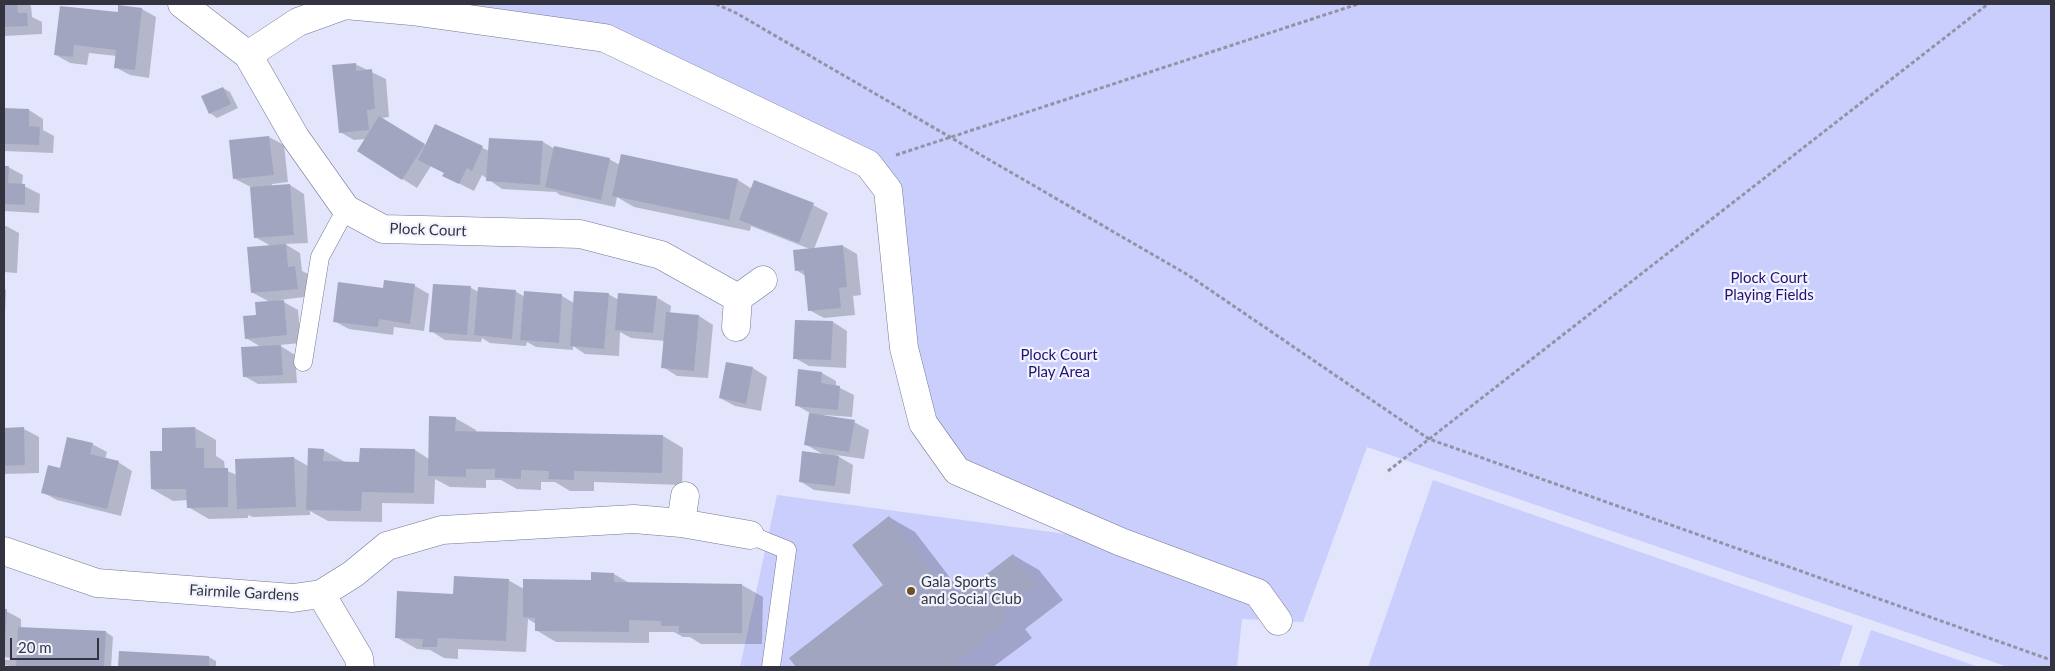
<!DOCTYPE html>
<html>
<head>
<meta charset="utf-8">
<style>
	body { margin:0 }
	#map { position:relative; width:2055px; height:671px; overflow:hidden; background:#e2e5fc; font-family:Lato,sans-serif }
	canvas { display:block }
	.frame { position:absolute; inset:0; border:5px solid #333440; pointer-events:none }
	.scale { position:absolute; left:10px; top:638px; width:89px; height:22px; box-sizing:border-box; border:2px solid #333440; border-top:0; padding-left:6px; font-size:15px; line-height:18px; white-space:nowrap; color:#333440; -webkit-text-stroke:4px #f1f3ff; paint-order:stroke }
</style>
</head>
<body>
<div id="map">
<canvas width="2055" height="671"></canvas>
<div class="frame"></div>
<div class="scale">20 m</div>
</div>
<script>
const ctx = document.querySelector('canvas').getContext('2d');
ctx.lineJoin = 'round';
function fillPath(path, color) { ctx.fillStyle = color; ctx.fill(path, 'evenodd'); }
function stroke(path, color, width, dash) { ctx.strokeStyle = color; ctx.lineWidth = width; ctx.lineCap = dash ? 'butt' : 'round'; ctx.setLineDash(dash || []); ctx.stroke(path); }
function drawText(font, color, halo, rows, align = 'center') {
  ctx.font = font + ' Lato,sans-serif'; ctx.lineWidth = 4.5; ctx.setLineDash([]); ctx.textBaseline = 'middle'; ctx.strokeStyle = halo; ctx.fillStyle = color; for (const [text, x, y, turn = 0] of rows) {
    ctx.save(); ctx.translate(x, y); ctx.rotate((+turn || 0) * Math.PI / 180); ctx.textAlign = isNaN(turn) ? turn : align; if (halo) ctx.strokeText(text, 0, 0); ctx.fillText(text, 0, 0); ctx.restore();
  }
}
fillPath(new Path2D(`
	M439,4H2051V667H2008L1367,447L1303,622L1242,619L1237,667H740L777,495L1118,541L957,471L923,423L888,190L605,38Z
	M1433,480L1853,626L1839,667H1368Z
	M1871,630L1979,667H1858Z`), '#cacefd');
fillPath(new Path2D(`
	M4,4H27L31,6L32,17L42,22V34L4,36Z
	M142,9L156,17L149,78L130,75L115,67L117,56L89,53L87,65L70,63L56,55L119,13Z
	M355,64L386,79L389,117L381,118L426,146L436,125L489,151L543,142L555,149L609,159L620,165L738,180L752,189L813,205L828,213L814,249L843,246L857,254L861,295L853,296L855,315L824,318L809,310L806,276L796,270L810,249L751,226L750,231L634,207L617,197L615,207L560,195L556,192L502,189L482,175L474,191L444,176L445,173L431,166L417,188L358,151L366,139L354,140L340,132Z
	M223,88L230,92L238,108L217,118L210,113Z
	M4,110H29L43,119V130L54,136L53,153L4,151Z
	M269,137L284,145L288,182L272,184L273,187L290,185L304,194L308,243L285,244L300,253L302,271L310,275L312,296L280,300L298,310L301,343L279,345L295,355L297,383L258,384L244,376L261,347L246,338L258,316L270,302L253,293L271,246L255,237L251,187L235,179Z
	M4,167H8L23,175L22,185L40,194L39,213L4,211Z
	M4,225L19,233L17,273L4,272Z
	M385,282L415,286L429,294L424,331L394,327L393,335L349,329L334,321L384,289Z
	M471,288L479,292L515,291L525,297L562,296L574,303L608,294L619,300L656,297L671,306L670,314L699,316L713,325L708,378L677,376L663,367L665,341L631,338L620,332L619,356L585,354L573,346V350L536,347L527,342L526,346L490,343L482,338L481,342L445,340L431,331Z
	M4,289L6,290L5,314H4Z
	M833,322L847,331L846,368L809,366L795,358Z
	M727,363L753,368L767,377L761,411L735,406L720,398Z
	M822,373L836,381V386L854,395L852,417L824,415L823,417L854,422L869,430L864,459L836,455L853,465L850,494L814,490L800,481L824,455L805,444L810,413L796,405Z
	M455,418L476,430V432L663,436L683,448L682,485L594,482V491H570L555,482H541V490L517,489L501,480H486V488L450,487L435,479L434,504L382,503V522L328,521L310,511V515L253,517L248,515V518L209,519L188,507V500L173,501L152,489L164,452L195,428L216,440V456L224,461L225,470L237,475L294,458L308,466L323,450L345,462L360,463L415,450L429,459Z
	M4,429H24L39,437V473L4,474Z
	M92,444L107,452L105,459L118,462L132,471L121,516L57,500L42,492L61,470Z
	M889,517L915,532L961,592L974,582L976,584L1013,555L1039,570L1063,600L1025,629L1032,638L993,667H797L790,658L885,585Z
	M614,574L631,584L742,585L763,597L762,644H701L690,637H683L674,632H649V643L556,642L536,630V624L528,619L526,652L458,649V659L444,658L430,650L417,649L396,637L455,596L508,580L524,589L592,581Z
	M4,610L21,619V628L106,632L113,637L111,667H17L4,665V660H11V658L4,657Z
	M120,652L209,657L216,661V667H120Z`), '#0003');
fillPath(new Path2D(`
	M4,4H17L18,13H27L28,26L4,27Z
	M118,5L142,8L135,70L114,68L116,50L74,45L73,57L54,55L60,6L118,12Z
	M356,63V71L372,69L375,109L367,110L369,130L339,133L332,65Z
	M223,87L231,104L209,114L201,96Z
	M4,108L29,109V126L40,127L39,145L4,144Z
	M379,116L425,144L402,180L357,151Z
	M435,124L483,146L472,171L467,168L459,184L442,176L444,173L418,160Z
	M269,136L274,175L233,179L229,140Z
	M489,138L543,141L540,185L486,181Z
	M554,146L610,158L601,200L545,187Z
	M621,154L738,179L729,220L612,196Z
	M4,166H9L8,183L25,184V205L4,204Z
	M754,180L814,203L799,243L739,220Z
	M290,184L294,235L254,238L250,187Z
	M286,244L288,267L295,266L298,289L251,293L247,247Z
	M843,245L847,287L839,288L841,308L808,311L804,270L795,271L793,250Z
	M384,280L415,284L410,324L379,319L378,327L333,322L338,282L383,288Z
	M433,284L471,286L467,335L429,332Z
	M478,287L516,290L512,339L474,335Z
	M524,291L562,294L559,343L520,340Z
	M574,291L609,293L604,349L570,346Z
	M618,293L657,296L653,333L615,330Z
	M284,300L287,335L245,339L243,316L256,315L255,302Z
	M666,312L699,315L694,371L661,368Z
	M795,320L833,321L831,360L793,359Z
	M281,345L283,375L243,377L241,347Z
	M726,362L753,367L746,404L719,398Z
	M798,369L822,372L821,383L840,386L838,410L795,406Z
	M809,413L855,420L849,452L804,445Z
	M429,416L456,417L455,431L663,435L662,473L574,471V480L548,479L549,471L521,470V479L495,478V469H466V477L428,476Z
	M24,427L25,465L4,466V428Z
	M195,427L196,448H204V468H228V507L187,508L186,489H151L150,451H162V428Z
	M67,437L93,443L90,454L119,461L107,509L41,493L48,465L60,468Z
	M308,448L324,449L323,461L359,462L360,448L415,449L414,493L362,492L361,511L306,510Z
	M802,451L839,456L835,486L799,482Z
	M294,457L296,507L237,509L235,459Z
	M889,516L952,597L973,580L975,583L1013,554L1038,585L1000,614L1007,622L949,667H796L789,658L883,585L852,545Z
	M591,572L614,573V582L742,584V633H679V626H661V621L629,620V632L535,631V618L523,617V579L591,580Z
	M454,576L509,579L506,641L438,638L437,647H422L423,639L395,638L397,591L453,594Z
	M4,609H7L5,645H4Z
	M18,627L106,631L104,667H16Z
	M119,651L209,656V667H118Z`), '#a2a5c0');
const service = new Path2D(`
	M303,362L320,257L346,209
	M750,535L787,550L771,667`);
const minor = new Path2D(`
	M182,4L248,55L295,137L346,209L383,229L580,234L661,255L738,298L763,280
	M248,55L298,22L345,5L411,11L605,38L868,164L888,190L904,348L923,423L957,471L1121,542L1258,593L1278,621
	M736,327L738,298
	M681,523L685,496
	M4,551L97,583L293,598L321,594L353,574L387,546L442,530L634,519L681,523L750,535
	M321,594L359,658L360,667`);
stroke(service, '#747791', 19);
stroke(minor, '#747791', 29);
stroke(new Path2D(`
	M716,4L736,13L1188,275L1429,439L2051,660
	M896,155L1358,4
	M1388,471L1988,4`), '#9294a6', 3, [4, 2.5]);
stroke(service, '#fff', 18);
stroke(minor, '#fff', 28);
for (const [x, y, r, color] of [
	[911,591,5,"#6f4f26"]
]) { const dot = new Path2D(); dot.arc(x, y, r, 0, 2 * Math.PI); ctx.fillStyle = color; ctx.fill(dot); stroke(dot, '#f1f3ff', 2); }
drawText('15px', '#333440', '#f1f3ff', [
	["Plock Court",428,230,2],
	["Fairmile Gardens",244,593,3]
]);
drawText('15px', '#241170', '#f1f3ff', [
	["Plock Court",1769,278],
	["Playing Fields",1769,295],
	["Plock Court",1059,355],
	["Play Area",1059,372]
]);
drawText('15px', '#333440', '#f1f3ff', [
	["Gala Sports",921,582],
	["and Social Club",921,599]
], 'left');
</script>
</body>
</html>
